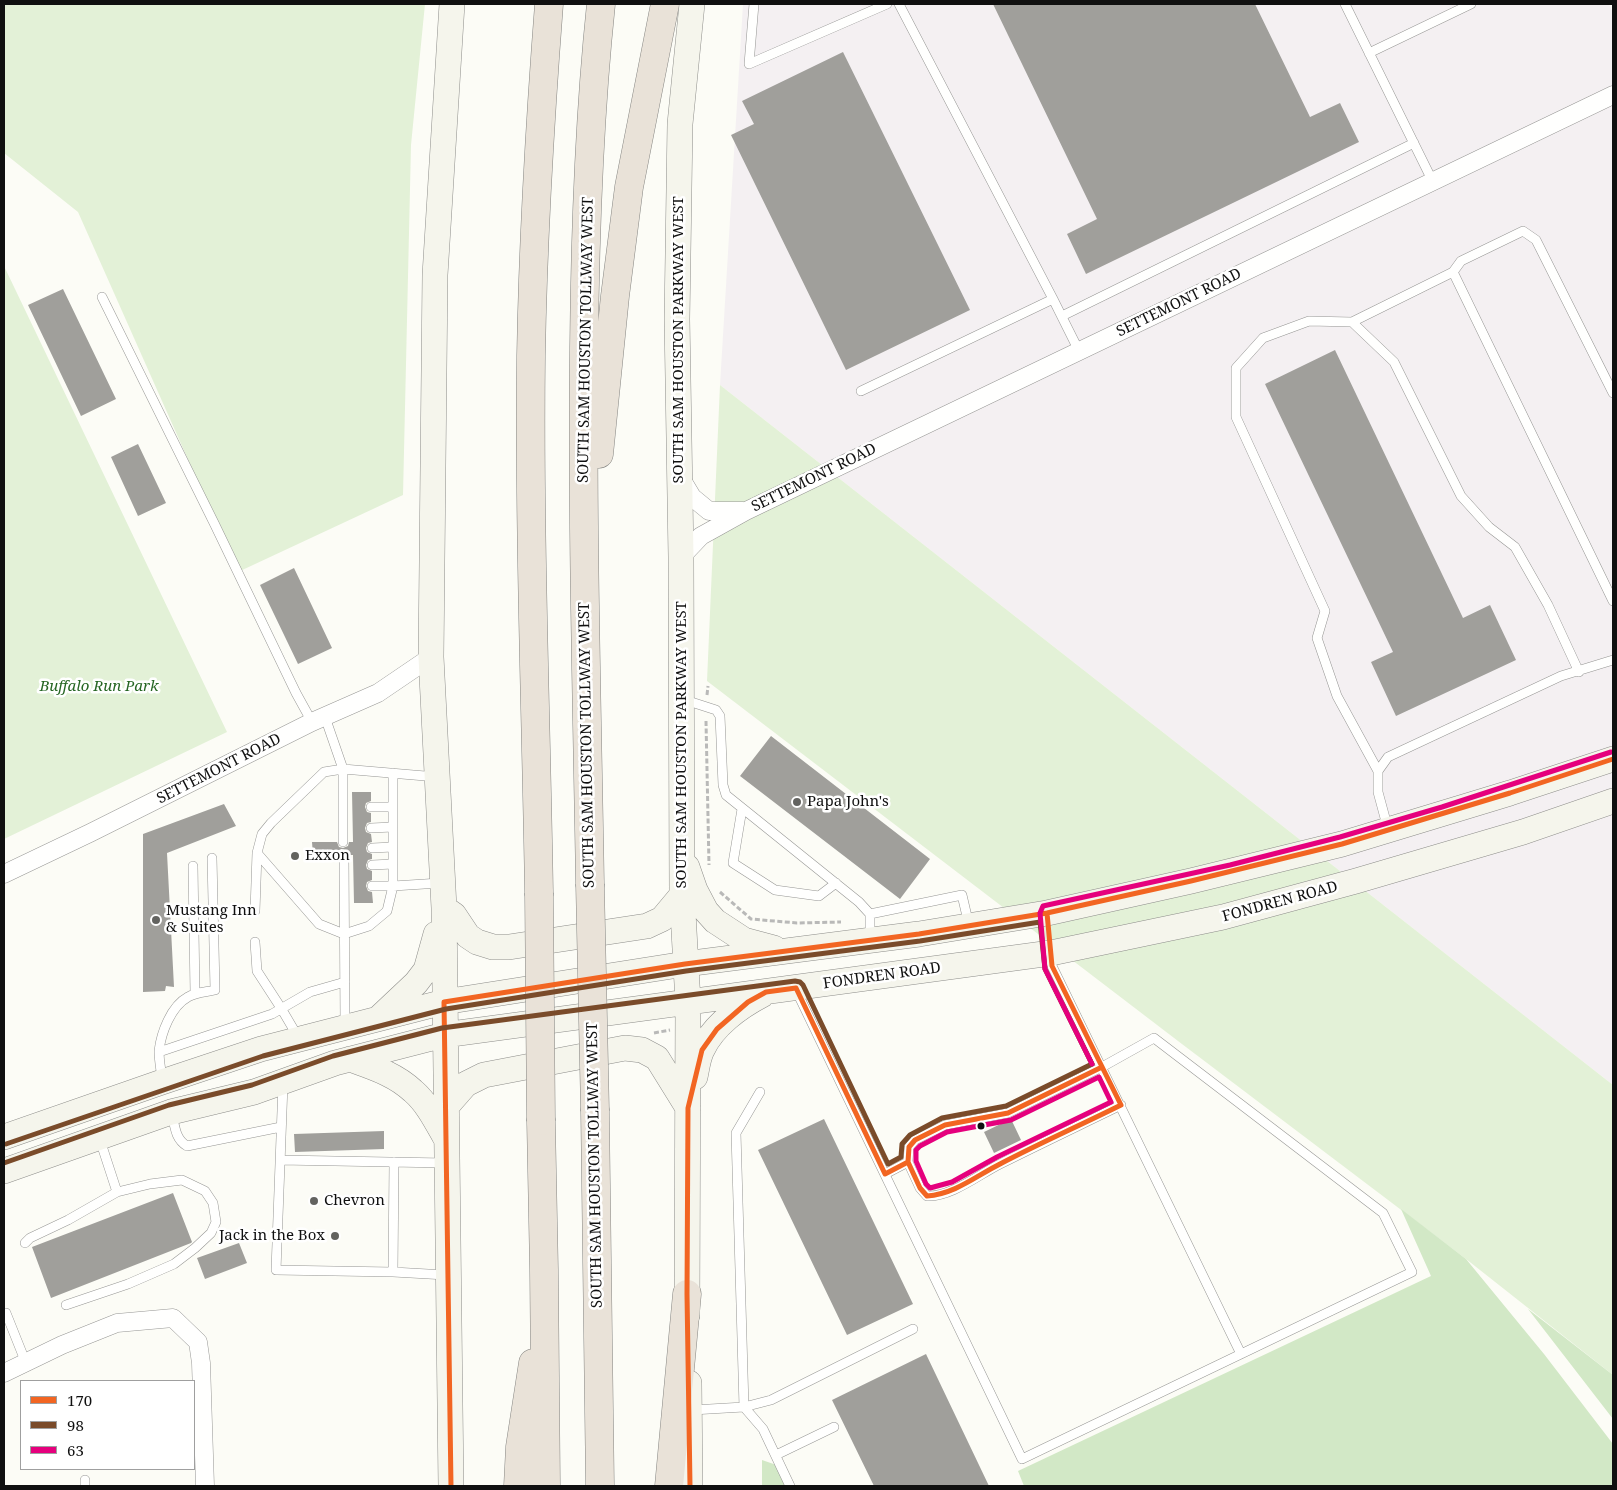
<!DOCTYPE html>
<html>
<head>
<meta charset="utf-8">
<style>
	body { margin:0 }
	#map { position:relative; width:1617px; height:1490px; overflow:hidden; background:#fcfcf6; font-family:"Noto Serif",serif }
	canvas { display:block }
	.frame { position:absolute; inset:0; border:5px solid #101010; pointer-events:none }
	.legend { position:absolute; left:20px; top:1380px; width:175px; height:90px; box-sizing:border-box; background:#fff; border:1px solid #9f9f9f; margin:0; padding:6px 9px; list-style:none; font-size:15px; color:#101010 }
	.legend li { display:flex; align-items:center; gap:10px; height:25px }
	.legend b { width:25px; border:1px solid #9f9f9f }
</style>
</head>
<body>
<div id="map">
<canvas width="1617" height="1490"></canvas>
<div class="frame"></div>
<ul class="legend">
<li><b style="height:6px;background:#f26522"></b>170</li>
<li><b style="height:6px;background:#7a4b2a"></b>98</li>
<li><b style="height:6px;background:#e5007d"></b>63</li>
</ul>
</div>
<script>
const ctx = document.querySelector('canvas').getContext('2d');
ctx.lineJoin = 'round';
function fillPath(path, color) { ctx.fillStyle = color; ctx.fill(path, 'evenodd'); }
function stroke(path, color, width, dash) { ctx.strokeStyle = color; ctx.lineWidth = width; ctx.lineCap = dash ? 'butt' : 'round'; ctx.setLineDash(dash || []); ctx.stroke(path); }
function drawText(font, color, halo, rows, align = 'center') {
  ctx.font = font + ' "Noto Serif",serif'; ctx.lineWidth = 5; ctx.setLineDash([]); ctx.textBaseline = 'middle'; ctx.strokeStyle = halo; ctx.fillStyle = color; for (const [text, x, y, turn = 0] of rows) {
    ctx.save(); ctx.translate(x, y); ctx.rotate((+turn || 0) * Math.PI / 180); ctx.textAlign = isNaN(turn) ? turn : align; if (halo) ctx.strokeText(text, 0, 0); ctx.fillText(text, 0, 0); ctx.restore();
  }
}
fillPath(new Path2D(`
	M743,4H1609L1613,13V1085L720,385Z`), '#f4f0f2');
fillPath(new Path2D(`
	M4,4H425L411,145L403,495L238,572L78,212L4,153Z
	M4,266L227,732L4,839Z
	M720,385L1613,1085V1375L1466,1259L1178,1041L707,681Z`), '#e3f1d7');
fillPath(new Path2D(`
	M1401,1209L1466,1259L1544,1354L1613,1444V1486H1024L1018,1471L1431,1276Z
	M1528,1309L1613,1375V1419Z
	M762,1460L785,1468L791,1486H762Z`), '#d2e8c6');
fillPath(new Path2D(`
	M993,4H1255L1310,117L1340,103L1359,142L1086,274L1067,234L1097,219Z
	M843,52L970,310L846,370L731,135L754,124L742,101Z
	M63,289L116,399L81,416L28,305Z
	M1335,350L1463,618L1490,605L1516,660L1396,716L1371,662L1393,652L1265,384Z
	M138,444L166,503L138,516L111,457Z
	M294,568L332,648L298,664L260,585Z
	M771,736L930,859L900,899L740,776Z
	M352,792H371V801L366,803L365,807L367,812L371,813V822L367,823L365,828L366,832L371,834L372,842L368,843L366,848L367,852L372,854V859L368,860L366,865L367,869L372,871V880L367,882L366,886L368,891L372,892L373,903H354L353,855H350L347,850L341,849L338,855H313L312,842H337L339,847L343,848L348,846L349,842H353Z
	M224,804L236,826L167,853L174,987L166,986L165,991L143,992V834Z
	M824,1119L913,1304L847,1335L758,1150Z
	M1011,1119L1021,1140L994,1153L984,1132Z
	M384,1131V1149L295,1152L294,1134Z
	M173,1193L192,1242L191,1243L51,1298L32,1247Z
	M239,1243L247,1263L205,1279L197,1258Z
	M926,1354L989,1486H874L832,1400Z`), '#a09f9b');
const service = new Path2D(`
	M754,4L749,64L887,4
	M899,4L1053,299L1079,351
	M1345,4L1433,182
	M1369,53L1471,4
	M102,297L215,525L296,693L312,722
	M1062,316L1414,143
	M1352,322L1453,272
	M861,391L1053,299
	M1613,393L1536,240L1523,231L1461,261L1453,272L1613,601
	M682,699L716,710L720,716L723,785L726,795L859,902L870,914L962,895L969,925
	M325,717L343,769V842
	M1378,771L1337,696L1317,638L1325,611L1236,417V368L1263,338L1309,321L1352,322L1394,362L1461,496L1489,527L1515,547L1548,605L1579,672
	M437,777L343,769L324,772L271,823L262,834L257,853L319,924L344,934L369,926L387,911L393,886L440,883
	M371,807H393
	M742,809L733,863L775,890L819,896L836,883
	M371,828L393,827
	M1388,829L1378,792V771L1388,757L1561,676L1613,660
	M372,848L393,847
	M344,855L345,1024
	M372,865L393,864
	M193,866L195,994
	M372,886H393V773
	M255,911L257,853
	M870,914V939
	M255,942L257,971L281,1008L298,1037
	M1051,955L1052,966L1241,1354
	M796,990L1022,1459L1412,1272L1383,1213L1154,1038L1102,1067L1008,1113L945,1125L915,1140L909,1147L908,1162L920,1188L927,1196C951,1197 978,1175 1000,1164C1040,1144 1080,1125 1121,1105
	M159,1052L272,1014L310,992L345,982
	M162,1079C161,1070 159,1060 159,1051C161,1033 171,1006 188,997C196,992 207,992 215,990L212,858
	M283,1084L276,1270L393,1272L446,1275
	M172,1114C175,1126 175,1139 187,1146L281,1127
	M280,1160L445,1163
	M885,1174L908,1162
	M25,1243L30,1238L68,1220L117,1192
	M393,1272L394,1162
	M66,1305L128,1284L174,1264L195,1248L211,1233L216,1222L213,1203L205,1191L182,1180L150,1184L117,1192L100,1140
	M4,1313H6L26,1363
	M692,1410L744,1407L736,1133L760,1092
	M776,1455L834,1427
	M85,1486V1480
	M790,1486L763,1429L744,1407L771,1400L913,1329`);
const minor = new Path2D(`
	M680,477L692,497L709,511H743
	M681,557L701,536L746,511L1613,95
	M4,874L90,833L312,722L378,693L431,657
	M4,1373L62,1345L117,1323L173,1318L198,1342L201,1363L205,1486`);
const secondary = new Path2D(`
	M687,867L695,890L706,911L715,921L744,940L774,948
	M444,908L454,915L468,936L477,942L493,947H509L647,926L662,919L682,895
	M381,1016L416,983L426,970L436,934
	M350,1059C372,1067 395,1074 413,1091C427,1103 436,1121 445,1137
	M695,1077C697,1068 698,1058 702,1050C713,1026 739,1007 762,995
	M445,1108L466,1084L484,1075L625,1048L642,1050L657,1058L688,1108
	M4,1137L162,1082L261,1049L444,1002L685,964L919,934L1047,913L1191,881L1342,844L1510,793L1613,759
	M4,1171L171,1112L254,1092L335,1063L444,1035L1051,953L1223,917L1356,881L1523,832L1613,801
	M687,1315L688,1002L682,895L681,557L677,319L680,124L692,4
	M689,1383L690,1486
	M451,1486L444,908L431,657L435,275L452,4`);
const motorway = new Path2D(`
	M599,454L615,296L629,187L665,4
	M590,884C587,705 582,527 584,348C585,233 589,118 601,4
	M539,893C536,714 529,535 531,356C533,239 540,121 549,4
	M595,1111L600,1486
	M541,1121L544,1270L546,1486
	M518,1486L520,1447L533,1363
	M669,1486L687,1294`);
stroke(service, '#969694', 10);
stroke(minor, '#969694', 19);
stroke(secondary, '#8d8d8a', 26);
stroke(motorway, '#848481', 29);
stroke(new Path2D(`
	M707,695L708,686
	M706,721L709,865
	M720,892L751,919L797,923L841,922
	M654,1033L670,1030`), '#b9b9b8', 3, [5, 2.5]);
stroke(service, '#fffffe', 9);
stroke(minor, '#fffffe', 18);
stroke(secondary, '#f5f5ec', 25);
stroke(motorway, '#e9e2d8', 28);
const motorwayBridge = new Path2D(`
	M590,884L595,1111
	M539,893L541,1121`);
stroke(motorwayBridge, '#848481', 29, []);
stroke(motorwayBridge, '#e9e2d8', 28);
stroke(new Path2D(`
	M1047,913L1052,966L1121,1105C1081,1125 1040,1143 1000,1164C976,1176 955,1194 927,1196L920,1188L908,1162L909,1147L915,1140L945,1125L1008,1113L1102,1067
	M451,1486L444,1002L685,964L919,934L1047,913L1191,881L1342,844L1510,793L1613,759
	M690,1486L687,1294L688,1108L702,1050L717,1029L748,1002L766,992L796,988L885,1174L908,1162`), '#f26522', 5);
stroke(new Path2D(`
	M4,1163L169,1105L252,1085L333,1056L442,1028L795,981L800,982L803,985L888,1164L901,1157L902,1144L910,1135L942,1118L1006,1106L1092,1064L1045,969L1040,922L920,941L686,971L446,1009L263,1056L6,1144`), '#7a4b2a', 5);
stroke(new Path2D(`
	M1092,1064L1045,969L1040,913L1043,906L1230,865L1340,837L1442,807L1611,752
	M1099,1077L1111,1102L997,1157L952,1182L930,1188L926,1184L916,1161V1150L920,1146L947,1132L1011,1120Z`), '#e5007d', 5);
for (const [x, y, r, color] of [
	[797,802,5,"#636360"],
	[295,856,5,"#636360"],
	[156,920,5,"#636360"],
	[981,1126,4.5,"#101010"],
	[314,1201,5,"#636360"],
	[335,1236,5,"#636360"]
]) { const dot = new Path2D(); dot.arc(x, y, r, 0, 2 * Math.PI); ctx.fillStyle = color; ctx.fill(dot); stroke(dot, '#fff', 2); }
drawText('15px', '#101010', '#fff', [
	["SETTEMONT ROAD",1179,303,-26],
	["SOUTH SAM HOUSTON TOLLWAY WEST",586,340,-89],
	["SOUTH SAM HOUSTON PARKWAY WEST",679,340,-90],
	["SETTEMONT ROAD",814,478,-26],
	["SOUTH SAM HOUSTON TOLLWAY WEST",587,745,-91],
	["SOUTH SAM HOUSTON PARKWAY WEST",682,745,-90],
	["SETTEMONT ROAD",219,769,-27],
	["FONDREN ROAD",1280,902,-15],
	["FONDREN ROAD",882,976,-8],
	["SOUTH SAM HOUSTON TOLLWAY WEST",595,1165,-91]
]);
drawText('italic 15px', '#266623', '#fff', [
	["Buffalo Run Park",99,687]
]);
drawText('15px', '#101010', '#fff', [
	["Papa John's",807,802],
	["Exxon",305,856],
	["Mustang Inn",166,911],
	["& Suites",166,928],
	["Chevron",324,1201],
	["Jack in the Box",325,1236,"right"]
], 'left');
</script>
</body>
</html>
